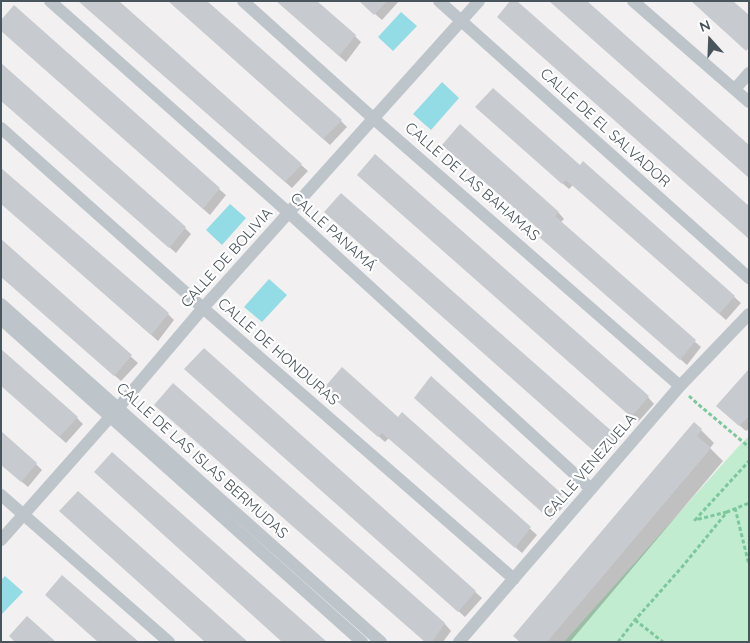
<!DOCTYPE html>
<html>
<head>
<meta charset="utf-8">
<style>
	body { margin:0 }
	#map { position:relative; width:750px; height:643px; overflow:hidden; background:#f2f0f0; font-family:Quicksand,sans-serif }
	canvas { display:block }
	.frame { position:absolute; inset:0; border:2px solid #49555c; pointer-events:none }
	.north { position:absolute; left:685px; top:15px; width:50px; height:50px; -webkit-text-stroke:4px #fff; paint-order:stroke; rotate:340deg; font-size:14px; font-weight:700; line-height:20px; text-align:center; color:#49555c }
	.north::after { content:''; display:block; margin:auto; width:18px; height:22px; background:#49555c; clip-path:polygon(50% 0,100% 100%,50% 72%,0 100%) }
</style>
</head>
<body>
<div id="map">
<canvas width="750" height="643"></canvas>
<div class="frame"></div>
<div class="north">N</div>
</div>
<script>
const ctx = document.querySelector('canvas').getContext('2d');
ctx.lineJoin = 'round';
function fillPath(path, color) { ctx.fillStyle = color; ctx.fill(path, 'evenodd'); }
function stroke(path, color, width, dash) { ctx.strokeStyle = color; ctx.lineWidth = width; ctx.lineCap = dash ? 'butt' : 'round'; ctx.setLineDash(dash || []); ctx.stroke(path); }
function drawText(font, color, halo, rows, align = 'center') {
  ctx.font = font + ' Quicksand,sans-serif'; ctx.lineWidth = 4.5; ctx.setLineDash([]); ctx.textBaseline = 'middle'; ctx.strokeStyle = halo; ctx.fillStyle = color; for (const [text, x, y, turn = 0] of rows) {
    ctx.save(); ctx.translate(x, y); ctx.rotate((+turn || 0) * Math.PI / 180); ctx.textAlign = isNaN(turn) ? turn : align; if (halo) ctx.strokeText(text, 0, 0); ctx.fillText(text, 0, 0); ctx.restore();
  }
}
fillPath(new Path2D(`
	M749,436V642H564L737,448Z`), '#c2eccf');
fillPath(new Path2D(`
	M401,12L417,26L393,51L378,37Z
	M442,82L459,98L431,130L413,114Z
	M230,204L246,218L222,245L206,230Z
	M269,279L287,295L262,322L244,307Z
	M5,576L23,592L1,615V580Z`), '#93dbe5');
fillPath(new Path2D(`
	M79,1H117L308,171L292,188Z
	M169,1L341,121L347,127L330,145Z
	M277,1L355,36L361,42L346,62Z
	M360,1H399L382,20Z
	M4,32L219,189L226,195L210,215Z
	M1,100L185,228L191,234L176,253Z
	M483,113L580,167L583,163L741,303L726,320L573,185L569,189Z
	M450,151L558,212L564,219L560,223L701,347L687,365L546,242L543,232Z
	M365,181L648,397L654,404L638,422Z
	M1,203L168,314L174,320L158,341Z
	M332,218L614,435L620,441L603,459Z
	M1,241L138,363L121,381L1,276Z
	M204,350L482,598L465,617L192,375Z
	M749,371V429L746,431L724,412Z
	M431,378L568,502L551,520L422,404Z
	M1,385L77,418L83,424L66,443Z
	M173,385L445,624L451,631L443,642H426Z
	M331,395L398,419L402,414L537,535L522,553L389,438L385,442Z
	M694,423L714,443L710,448L723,461L570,642H521Z
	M1,464H36L42,470L28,487Z`), '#0003');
fillPath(new Path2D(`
	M78,1H119L302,164L285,182Z
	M168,1H207L342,120L323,139Z
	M276,1H317L356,35L339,56Z
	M359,1H387L374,15Z
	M510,1H517L749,206V239L497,17Z
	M549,1H587L749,145V178Z
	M691,1H733L749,15V48L746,51Z
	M14,5L220,188L203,209L1,31V20Z
	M1,63L186,227L169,248L1,101Z
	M493,88L580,165L583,161L735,296L719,314L566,180L562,184L475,107Z
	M460,124L559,212L555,216L696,340L680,360L538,236L542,232L442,145Z
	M375,154L649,396L631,417L357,175Z
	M1,168L169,313L151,335L1,204Z
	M341,193L615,434L596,453L324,212Z
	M1,239L132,355L114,376L1,277Z
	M204,348L476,591L458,612L184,369Z
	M1,349L78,417L59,437L1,386Z
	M342,367L398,417L402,412L531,527L515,548L382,433L378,437L323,389Z
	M749,369V416L739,426L716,406Z
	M431,376L562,494L544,514L414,398Z
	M173,383L445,623L432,642H425L154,405Z
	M694,422L702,429L697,436L711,448L547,642H520L513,636Z
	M1,431L37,463L21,482L1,465Z
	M112,452L327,642H282L94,472Z
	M78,491L248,642H205L59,511Z
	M62,575L139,642H98L45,595Z
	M27,616L56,642H15L9,636Z`), '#c7cbcf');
stroke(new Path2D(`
	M689,396L699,405L749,447
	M735,508L749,565
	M727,512L695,520L749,461
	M635,620L663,642
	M618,642L635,620L682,567L727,512L749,503`), '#7dc79c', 3, [4, 2.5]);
stroke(new Path2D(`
	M50,1L289,213L591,489
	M243,1L374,119L680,386
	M439,1L749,278
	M633,1L749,102
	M735,89L749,73
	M1,128L203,308L514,579
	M1,304L381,642
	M1,319L362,642
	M1,495L169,642
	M1,540L118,408L203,308L479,1
	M459,642L680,386L749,314`), '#bdc5cb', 12);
drawText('15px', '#49555c', '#fff', [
	["CALLE DE EL SALVADOR",605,128,42],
	["CALLE DE LAS BAHAMAS",472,182,41],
	["CALLE PANAMÁ",333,232,42],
	["CALLE DE BOLIVIA",227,258,-48],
	["CALLE DE HONDURAS",278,352,41],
	["CALLE DE LAS ISLAS BERMUDAS",202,461,42],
	["CALLE VENEZUELA",590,466,-49]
]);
</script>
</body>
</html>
